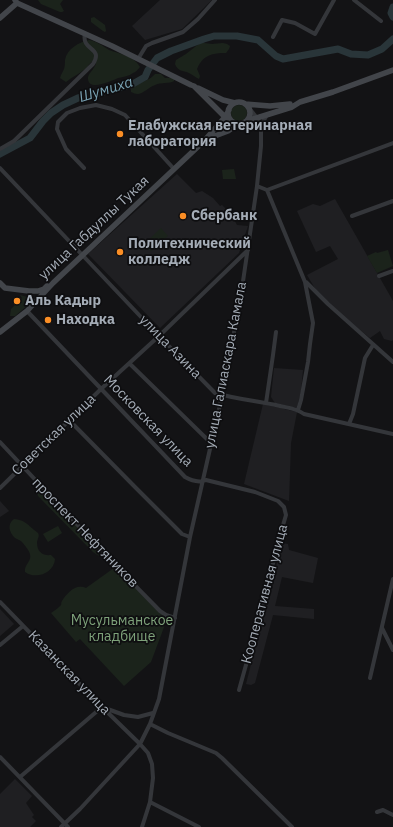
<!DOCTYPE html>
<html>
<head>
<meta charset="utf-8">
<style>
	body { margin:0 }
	canvas { display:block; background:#131315 }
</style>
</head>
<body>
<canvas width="393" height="827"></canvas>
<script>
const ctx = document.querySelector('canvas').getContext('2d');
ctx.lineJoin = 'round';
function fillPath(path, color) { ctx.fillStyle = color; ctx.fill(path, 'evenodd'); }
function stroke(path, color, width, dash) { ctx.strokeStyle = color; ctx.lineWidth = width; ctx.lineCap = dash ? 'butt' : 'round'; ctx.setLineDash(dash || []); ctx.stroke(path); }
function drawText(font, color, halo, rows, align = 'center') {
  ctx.font = font + ' "IBM Plex Sans",sans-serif'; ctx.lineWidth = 3.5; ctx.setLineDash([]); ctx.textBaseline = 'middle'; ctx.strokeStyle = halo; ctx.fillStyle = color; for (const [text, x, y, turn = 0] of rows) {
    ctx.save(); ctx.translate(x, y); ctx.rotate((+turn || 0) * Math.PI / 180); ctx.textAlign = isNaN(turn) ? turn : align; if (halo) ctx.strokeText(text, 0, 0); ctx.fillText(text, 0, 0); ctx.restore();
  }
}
fillPath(new Path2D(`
	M160,0H212L182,29L145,40L132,26Z
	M177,174L196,193L202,191L213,198L220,206L222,205L231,214L237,225L248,226L239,253L160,328L88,254Z
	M335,199L393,301V340L392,341L384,339L380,331L370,338L346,319L316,290L307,275L338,259L330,246L316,252L297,211L313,204L320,206Z
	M274,368L303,370L301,391L297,408L275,403L271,397Z
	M263,404L297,412L291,443L289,501L244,484Z
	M0,501L9,511L0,517Z
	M282,543L288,544L289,550L318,558L313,583L282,577L275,606L314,609V619L273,615L255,683L251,685L246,684Z
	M0,609L14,624L0,636Z
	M15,779L32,796L26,803L34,815L32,817L36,821L30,827H0V794Z`), '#1f1f22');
fillPath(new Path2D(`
	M38,0H63L60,4L64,11L62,12H60L41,4Z
	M94,17L105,25L106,31L105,32L103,31L91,22V18Z
	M89,40C96,41 103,46 109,50C120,54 134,56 140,67C138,69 136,72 133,73C129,76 123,77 118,78C113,80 89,92 88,79C87,74 95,69 96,63L95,61C89,62 89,66 85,69C79,74 72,77 66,82L60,78C61,74 63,72 64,69C65,66 65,63 65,60C67,49 79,42 89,40Z
	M200,43H204L212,44L223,43L227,44L230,46L229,49L226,53C212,53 203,55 197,69L200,76L199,79C195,77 193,75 189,73C183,70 178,72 175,64L176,60L186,54Z
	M155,74H161L165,78H172L174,79V81C169,84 161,82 155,85C149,87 144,93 138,94C135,94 134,93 131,92V89C136,85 141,83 147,80C150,79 153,76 155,74Z
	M231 113a8 8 0 1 1 16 0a8 8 0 1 1-16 0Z
	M234,169L236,179H223L222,170Z
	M161,228L168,236L151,251L144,244Z
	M388,250L393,266L377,273L367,256L376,252L377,253Z
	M20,295L27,297L29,300V304L15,316H10L11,309L22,298Z
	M39,489L43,491L100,550L102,553L103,557L99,556L93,552L38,496L37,492Z
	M14,519C24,520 26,523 33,529C33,529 38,533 38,533C40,536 37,539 37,543C37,552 43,556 51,555L55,559C54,573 36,580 25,572C24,564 32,562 30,554C29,550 24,544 21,541C19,540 17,539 15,538C9,532 7,524 14,519Z
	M58,526L62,533L48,542L43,534Z
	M114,568L167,619L151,662L124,686L80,639L76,642L51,613C54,611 57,609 59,607C63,604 60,605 62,601C67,593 76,583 86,588Z`), '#1b231b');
stroke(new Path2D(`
	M393,7L391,13L393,17
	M0,154L30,138L43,121L51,113L63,105L78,98L131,85L145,77L148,70L157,58L171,51L204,39L214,36H237L258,40L276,56L283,59L338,49L351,54L368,55L382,49L393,39`), '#293539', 7);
stroke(new Path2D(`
	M354,0L381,21
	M273,37L282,20L295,23L315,34L334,0
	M138,59L146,46L152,43L183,32L198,19L215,0
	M244,123C250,121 255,122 259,127
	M261,128L264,120L267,115
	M0,149L14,141L93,64C104,47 81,51 85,34
	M0,168L159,336L215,393C236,399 258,401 280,406C289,408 296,408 304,414L393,434
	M84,168L66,149L57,129L58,122L67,113L80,108L96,105L112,109L125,115L174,169
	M257,186L267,190L393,143
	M267,190L305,282L313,323L310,344L308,362L301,400L298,410
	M352,216L393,201
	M379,276L393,271
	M306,282L328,304L393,362
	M27,311L185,477C192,481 199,483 206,480L255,492L278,501L284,507L286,515L281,532L256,629L239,690
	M130,364L211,443
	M266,403L273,355L276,332
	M70,421L135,487L182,534L190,537
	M349,424L353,414L365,358L373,345
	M0,442L116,566L160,611L166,615L175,618
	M0,488L101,389L159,336L248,250
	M0,602L102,707L140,744L148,753L152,764L153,778L150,802L142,827
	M382,628L393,650
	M0,645L23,626
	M370,678L393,579
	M150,724L168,733L216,753L222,758L292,827
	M0,757L68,827
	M20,777L102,707L124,715L138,717L153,713
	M150,802L199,827
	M377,812L383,810L393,815
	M61,827L80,809L140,744L150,724L159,699L190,537L222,396L241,295L257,186L261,146V129L257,118L249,108`), '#34363a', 4);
stroke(new Path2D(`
	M15,0L17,3L112,46L191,85L194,86L225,117L230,119
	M0,18L17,3
	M198,88L223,100L235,103
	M228 113a11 11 0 1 1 22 0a11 11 0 1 1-22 0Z
	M245,104L270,106L290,104
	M247,121L292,107L300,102L333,92L393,70
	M207,139L228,131L238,124
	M0,283L5,288L29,291H38L44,289L47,286
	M0,332L27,311L53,283L205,140L225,117L229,110`), '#42454a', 5.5);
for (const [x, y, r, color] of [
	[120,134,4,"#fb8e25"],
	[183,216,4,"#fb8e25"],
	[120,252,4,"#fb8e25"],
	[17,301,4,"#fb8e25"],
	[48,320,4,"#fb8e25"]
]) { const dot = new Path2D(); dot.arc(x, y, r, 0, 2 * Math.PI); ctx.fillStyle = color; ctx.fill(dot); stroke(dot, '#0e0e10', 1.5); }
drawText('bold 14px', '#a4acb6', '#0e0e10', [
	["Елабужская ветеринарная",128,126],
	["лаборатория",128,142],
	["Сбербанк",191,216],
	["Политехнический",128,244],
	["колледж",128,260],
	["Аль Кадыр",25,301],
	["Находка",56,320]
], 'left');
drawText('14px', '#a4acb6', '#0e0e10', [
	["улица Габдуллы Тукая",94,228,-43],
	["улица Азина",170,347,46],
	["улица Галиаскара Камала",226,365,-79],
	["Московская улица",148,421,46],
	["Советская улица",54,435,-44],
	["проспект Нефтяников",85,533,46],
	["Кооперативная улица",265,594,-75],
	["Казанская улица",69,673,46]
]);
drawText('14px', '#7ea27a', '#0e0e10', [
	["Мусульманское",122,621],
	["кладбище",122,637]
]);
drawText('italic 15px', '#79a2b3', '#0e0e10', [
	["Шумиха",106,90,-17]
]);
</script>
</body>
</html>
